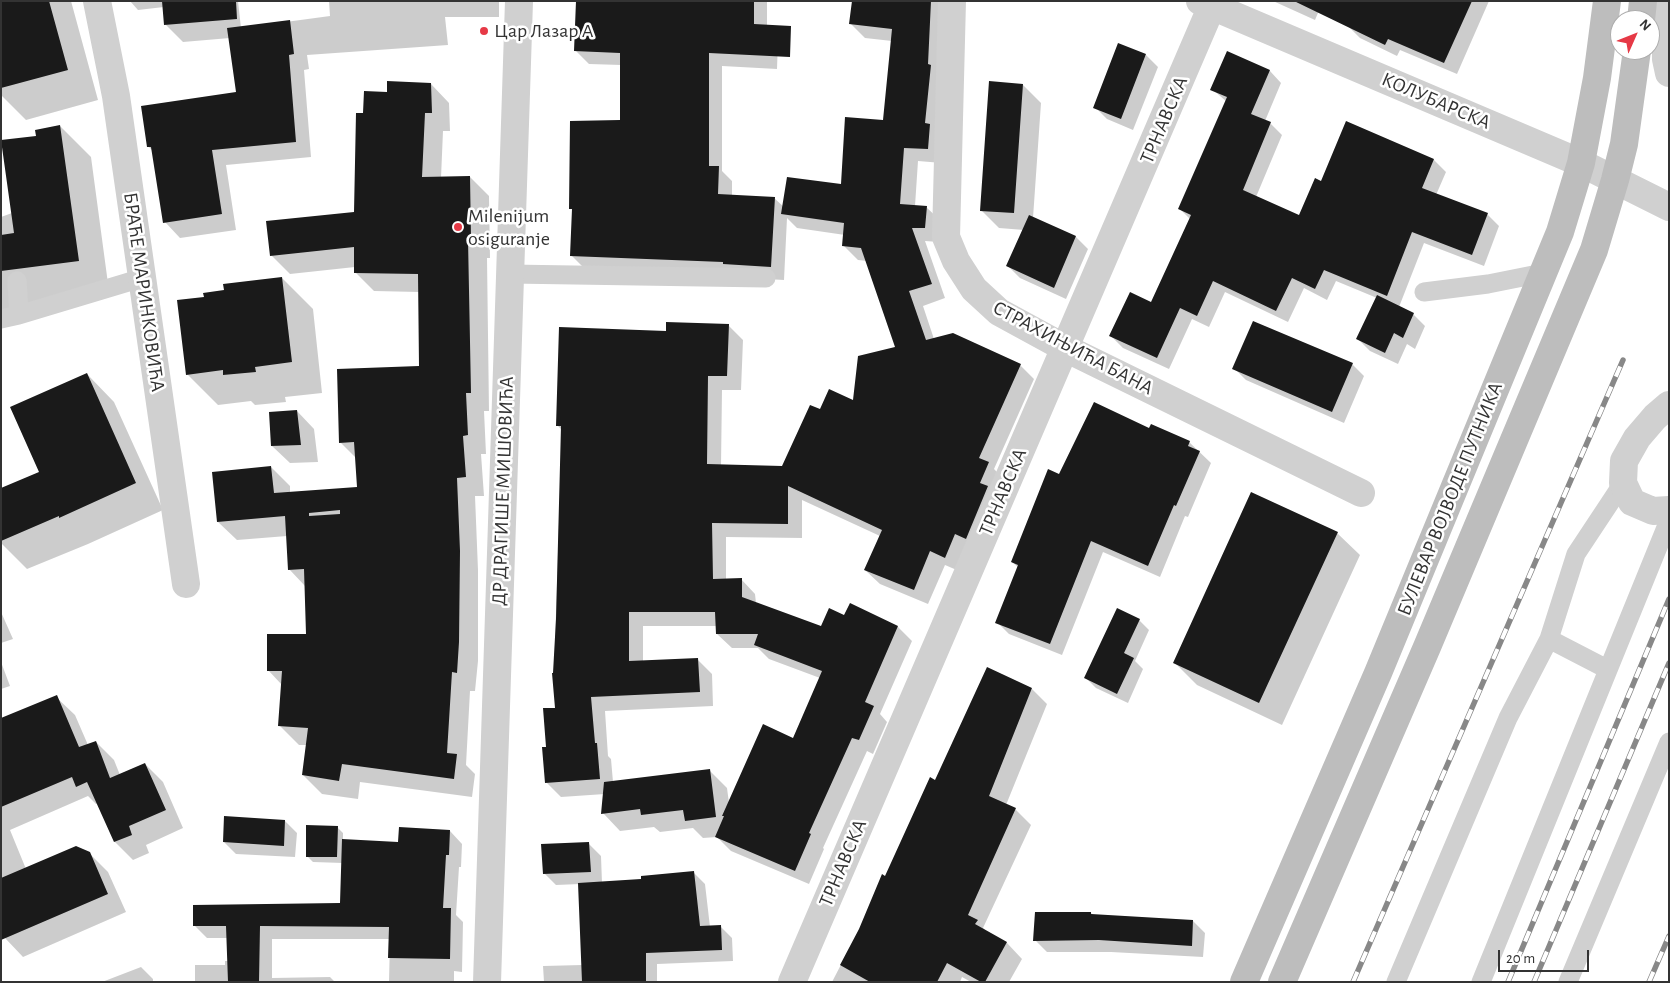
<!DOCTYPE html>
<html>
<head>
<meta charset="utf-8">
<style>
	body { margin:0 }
	#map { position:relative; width:1670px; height:983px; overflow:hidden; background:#fff; font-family:"Alegreya Sans",sans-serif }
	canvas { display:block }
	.frame { position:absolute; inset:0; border:2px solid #333; pointer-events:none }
	.north { position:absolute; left:1610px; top:10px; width:50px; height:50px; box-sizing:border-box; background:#fff; border:1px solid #adadad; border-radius:50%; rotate:46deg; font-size:14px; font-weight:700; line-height:20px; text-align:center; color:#333 }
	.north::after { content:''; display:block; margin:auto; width:18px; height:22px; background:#e63946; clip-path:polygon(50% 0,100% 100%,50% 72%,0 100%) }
	.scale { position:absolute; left:1498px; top:950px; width:91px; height:22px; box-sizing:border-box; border:2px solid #333; border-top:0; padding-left:6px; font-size:15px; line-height:18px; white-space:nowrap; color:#333; -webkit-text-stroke:4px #fff; paint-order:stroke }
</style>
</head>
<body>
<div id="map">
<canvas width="1670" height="983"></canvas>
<div class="frame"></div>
<div class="north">N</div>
<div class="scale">20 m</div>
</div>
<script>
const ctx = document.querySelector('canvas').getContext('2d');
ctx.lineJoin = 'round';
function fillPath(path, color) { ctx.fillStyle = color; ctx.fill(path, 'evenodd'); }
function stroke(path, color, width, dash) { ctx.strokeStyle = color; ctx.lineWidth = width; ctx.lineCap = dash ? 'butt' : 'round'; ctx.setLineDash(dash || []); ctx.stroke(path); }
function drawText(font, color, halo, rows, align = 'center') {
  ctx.font = font + ' "Alegreya Sans",sans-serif'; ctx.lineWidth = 5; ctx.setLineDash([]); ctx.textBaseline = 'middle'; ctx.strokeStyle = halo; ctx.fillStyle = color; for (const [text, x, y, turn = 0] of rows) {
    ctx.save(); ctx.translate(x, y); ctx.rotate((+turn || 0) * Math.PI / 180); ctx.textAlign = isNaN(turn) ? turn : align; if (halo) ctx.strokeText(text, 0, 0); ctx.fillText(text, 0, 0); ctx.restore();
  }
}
fillPath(new Path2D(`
	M1,1H71L98,100L26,120L1,95Z
	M130,1H238L241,28L330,16L329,1H499V17H445L448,45L307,55L309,69L304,70L311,157L226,165L236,230L180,238L165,222L153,151L148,146L237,93L230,38L183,42L166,25L164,7L138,10Z
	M577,1H767V28L778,40L777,69L722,66V171L732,181V196L774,198L784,207L842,186L884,121L892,41L865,38L850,23L853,1H946L942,163L918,161L915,206L926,207L941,221L939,242L925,241L945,298L923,306L934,339L1020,365L1034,379L994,469L1003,478L959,571L945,565L928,604L880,584L865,570L880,536L802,500V538L726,537V580L741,579L755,594L756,603L822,628L845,617L898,627L912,641L880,714L887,722L873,754L867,751L823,848L824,849L809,884L731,851L717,837L703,838L693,828L660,832L654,827L620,831L603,813L605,794L561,797L546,782L547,748L556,709L554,674L562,430L557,425L667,332L728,325L743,340L741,390H722L721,466L783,467L820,411L854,402L897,348L867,261L858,260L844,246L845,235L797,228L787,218L784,280L585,269L571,255L573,211L571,208L621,122V65L589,64L575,50ZM643,626H717V634L732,648H758L769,659L820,678L793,739L729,803L727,788L709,770L613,782L611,759L608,756L605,711L713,706L712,674L697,659L643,662Z
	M1273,1H1323L1315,20Z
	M1360,1H1489L1457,74L1400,50L1397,56L1360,38L1348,26Z
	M1146,55L1158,67L1133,130L1107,119L1095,107Z
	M1270,71L1281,83L1265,121L1270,123L1282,135L1256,197L1299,216L1322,182L1347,123L1434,160L1446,172L1436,195L1487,214L1499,226L1484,266L1424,243L1399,307L1413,314L1425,326L1415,349L1407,344L1398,364L1370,351L1358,339L1377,298L1336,281L1327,300L1304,288L1288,322L1225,292L1209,327L1192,319L1169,369L1123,348L1111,336L1152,304L1191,220L1180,209L1227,102L1212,89Z
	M431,84L449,103L450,131H443L441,178L470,177L489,196L490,258H487L489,411H484L486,454H481L484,496H475L478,570V661L475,691H470L466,765L475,774L472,797L360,782L358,799L322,794L303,775L307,745H299L280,726L282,685L268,670L307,635L305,586L289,569L287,536L237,540L218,522L271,467L290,486V494L358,489L356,458L340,442L420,368L419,292L374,291L355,272V267L290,274L271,255L355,213L364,114L388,93Z
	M1023,85L1041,103L1033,218L1076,237L1088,249L1066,299L1020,278L1008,266L1024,230L999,228L981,210Z
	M60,126L91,157L109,291L1,311V217L12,213L38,137Z
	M282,278L313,309L322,393L285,397L286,402L255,405L251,401L218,405L187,374L205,298Z
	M1352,364L1364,376L1344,423L1246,380L1234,368Z
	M87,374L114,402L163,510L88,544L27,569L1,543V489L40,472Z
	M297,411L314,429L318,462L290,463L272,446Z
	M1149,430L1189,442L1211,463L1188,517L1185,516L1160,577L1103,552L1062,655L1009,634L997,622L1019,568L1012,562L1059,475Z
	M1337,533L1360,555L1282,725L1197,685L1174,662Z
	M1,612L13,639L1,643Z
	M1139,620L1149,630L1135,661L1143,669L1128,703L1096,688L1086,678Z
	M1,662L10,686L1,689Z
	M1032,689L1047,704L1006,805L1015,809L1031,825L983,928L989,934L1007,943L1022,959L1009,982H971L962,977L960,982H832L936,781Z
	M56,697L75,715L88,745L96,742L114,760L120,775L145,764L163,782L183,828L146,845L149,853L133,860L115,842L98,803L96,804L88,796L10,830L26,869L89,853L108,872L126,912L23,957L5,938L1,930V719Z
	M285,821L297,833L295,857L236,854L224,842Z
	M337,827L343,833V840L399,844L450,831L462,844L461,867H459L456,915L463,922L462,972L454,971V982H389L390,939H272V978L330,977L335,982H195V965H225V961H228V938H207L194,925L341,904L343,863L313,862L307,856Z
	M589,844L601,856L602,883L642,881L694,873L705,884L710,927L720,926L732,938L733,961L657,964V982H544L543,966L582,965L580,884L556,885L544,873Z
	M1091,913L1093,915L1193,921L1205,933L1203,957L1111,952H1047L1035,940Z
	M141,967L153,979V982H102Z`), '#0003');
fillPath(new Path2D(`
	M1,1H49L68,70L1,88Z
	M162,1H236L237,19L164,25Z
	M576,1H754V24L791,26L790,57L709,53V166H719L718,194L775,197L771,267L723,264V262L570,256L572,209H569L570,121L620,120V53L574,51Z
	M852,1H931L928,64L931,65L925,123L930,124L928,149L904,148L900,204L927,206L925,228H912L932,284L909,291L926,340L953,333L1021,364L979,458L989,462L980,483L988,486L966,539L955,534L945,558L930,551L914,590L864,570L882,530L788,486V524L712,523L713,579L742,578V597L821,626L829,608L844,615L850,603L898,626L865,702L874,706L859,740L852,738L809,833L811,834L795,871L715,837L724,816H722L763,724L793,738L822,671L754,645L758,634H716L715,612H629V661L698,658L700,692L591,697L595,743H597L600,779L545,783L542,747H546L543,708H555L552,673H553L556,619L561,426H556L559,327L666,331V322L729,324L727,376H708L707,464L782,466L810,405L820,409L829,389L853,400L858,356L895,347L861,248L842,246L844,223L781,214L787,177L841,184L845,117L883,120L892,29L849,24Z
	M1294,1H1472L1444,63L1388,39L1385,45Z
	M290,20L294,54L289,55L296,142L212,150L222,214L163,223L151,147H147L141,106L236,92L227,28Z
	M1118,43L1146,54L1121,119L1093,108Z
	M1227,51L1270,70L1251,114L1271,122L1243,190L1299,215L1315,178L1321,181L1346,121L1434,159L1422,188L1488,213L1472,255L1412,232L1387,296L1324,270L1315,289L1292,278L1276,311L1213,281L1197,316L1180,308L1157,358L1109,336L1130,292L1151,302L1191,215L1178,209L1227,97L1210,90Z
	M387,81L431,83L432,113H425L422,177L470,176L471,239H468L471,393H466L468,435L463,436L466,477L457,478L460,551L459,642L457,673L452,672L447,753L457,754L454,779L342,764L339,781L302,775L308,728L278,726L282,671H267V634H306L304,569L288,570L285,516L217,522L212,472L271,466L274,493L357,487L354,442L339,443L337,369L419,366L418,274L354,273V247L270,256L266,221L354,212L356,113H363L364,91L387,92ZM340,510V514L309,516V513Z
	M989,81L1023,84L1014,213L980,211Z
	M60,125L79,261L1,271V235L14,233L1,140L36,136L35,130Z
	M1029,215L1076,236L1054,288L1006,266Z
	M282,277L292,362L255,367L256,372L223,375V370L186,375L177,300L204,297L203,293L224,290L223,284Z
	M1377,295L1414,313L1403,338L1394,333L1385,353L1356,339Z
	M1253,321L1353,363L1332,412L1232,369Z
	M87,373L136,483L59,518V516L1,541V488L39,472L10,407Z
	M1094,402L1149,428L1151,424L1190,441L1188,446L1200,451L1176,506L1174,505L1148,566L1091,541L1050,644L995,623L1018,565L1011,562L1048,469L1059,474Z
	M297,410L301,445L271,446L269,412Z
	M1251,492L1338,532L1259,703L1173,663Z
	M1117,608L1140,619L1124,653L1134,658L1117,694L1084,678Z
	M987,667L1032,688L989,796L1016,808L968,915L978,920L975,924L1007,942L985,982H981L947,963L937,982H870L840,965L859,929L882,874L885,876L930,777L935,780Z
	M57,695L79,747L96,741L110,778L145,763L166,810L129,826L132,835L114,842L87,782L76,787L72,777L1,807V718Z
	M710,769L716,817L685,821L683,810L641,815L640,809L601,814L604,782Z
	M224,816L285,820L284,846L223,842Z
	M306,825L338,826L337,857H306Z
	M399,827L450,830L449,855H446L443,908H451L450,959L388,958L389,927L260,926L259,982H228L226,926H193V905L340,903L342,839L398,842Z
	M589,842L591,872L543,874L541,844Z
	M76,846L90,852L108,894L1,940V878Z
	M694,871L700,926L721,925L722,950L646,953V982H582L578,883L641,879V876Z
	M1035,912H1091V914L1193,920L1192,946L1099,940L1033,941Z`), '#1a1a1a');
stroke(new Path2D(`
	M510,274L766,278
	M17,281L19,315L142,278
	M1424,292L1488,284L1543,273
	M1,319L19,315
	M1549,639L1607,669
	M1396,982L1508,718L1549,639L1576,554L1623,483
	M1481,982L1669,520
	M1568,982L1669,742`), '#d0d0d0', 19);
stroke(new Path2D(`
	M97,1L116,96L186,584
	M952,1L946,237L956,261L974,289L999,312L1065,348L1361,493
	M1200,1L1581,163L1669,207
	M1666,1V59L1669,73
	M1669,405L1655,417L1637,438L1624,461L1623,483L1632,502L1653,511L1669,510
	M792,982L1214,1`), '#d0d0d0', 28);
stroke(new Path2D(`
	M487,982L519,1`), '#d0d0d0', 28);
stroke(new Path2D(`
	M1641,20L1643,1
	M1244,982L1378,673L1560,232L1581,163L1597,78L1607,1
	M1282,982L1427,647L1594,250L1615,180L1624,144L1637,50`), '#bdbdbd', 28);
const rail = new Path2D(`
	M1353,982L1623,360
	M1508,982L1669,599
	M1534,982L1669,663
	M1649,982L1669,936`);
stroke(rail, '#888', 5.5);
stroke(rail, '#fff', 4, [11]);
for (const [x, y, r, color] of [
	[484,31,5,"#e63946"],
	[458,227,5,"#e63946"]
]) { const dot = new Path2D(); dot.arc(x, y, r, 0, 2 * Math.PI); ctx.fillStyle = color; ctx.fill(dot); stroke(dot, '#fff', 2); }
drawText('20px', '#333', '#fff', [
	["Цар Лазар А",494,31],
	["Milenijum",468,216],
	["osiguranje",468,239]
], 'left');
drawText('20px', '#333', '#fff', [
	["КОЛУБАРСКА",1436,101,23],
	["ТРНАВСКА",1164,120,-67],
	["БРАЋЕ МАРИНКОВИЋА",144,292,82],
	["СТРАХИЊИЋА БАНА",1073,348,28],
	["ДР ДРАГИШЕ МИШОВИЋА",503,491,-88],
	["ТРНАВСКА",1003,492,-67],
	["БУЛЕВАР ВОЈВОДЕ ПУТНИКА",1450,499,-68],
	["ТРНАВСКА",843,863,-67]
]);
</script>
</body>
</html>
